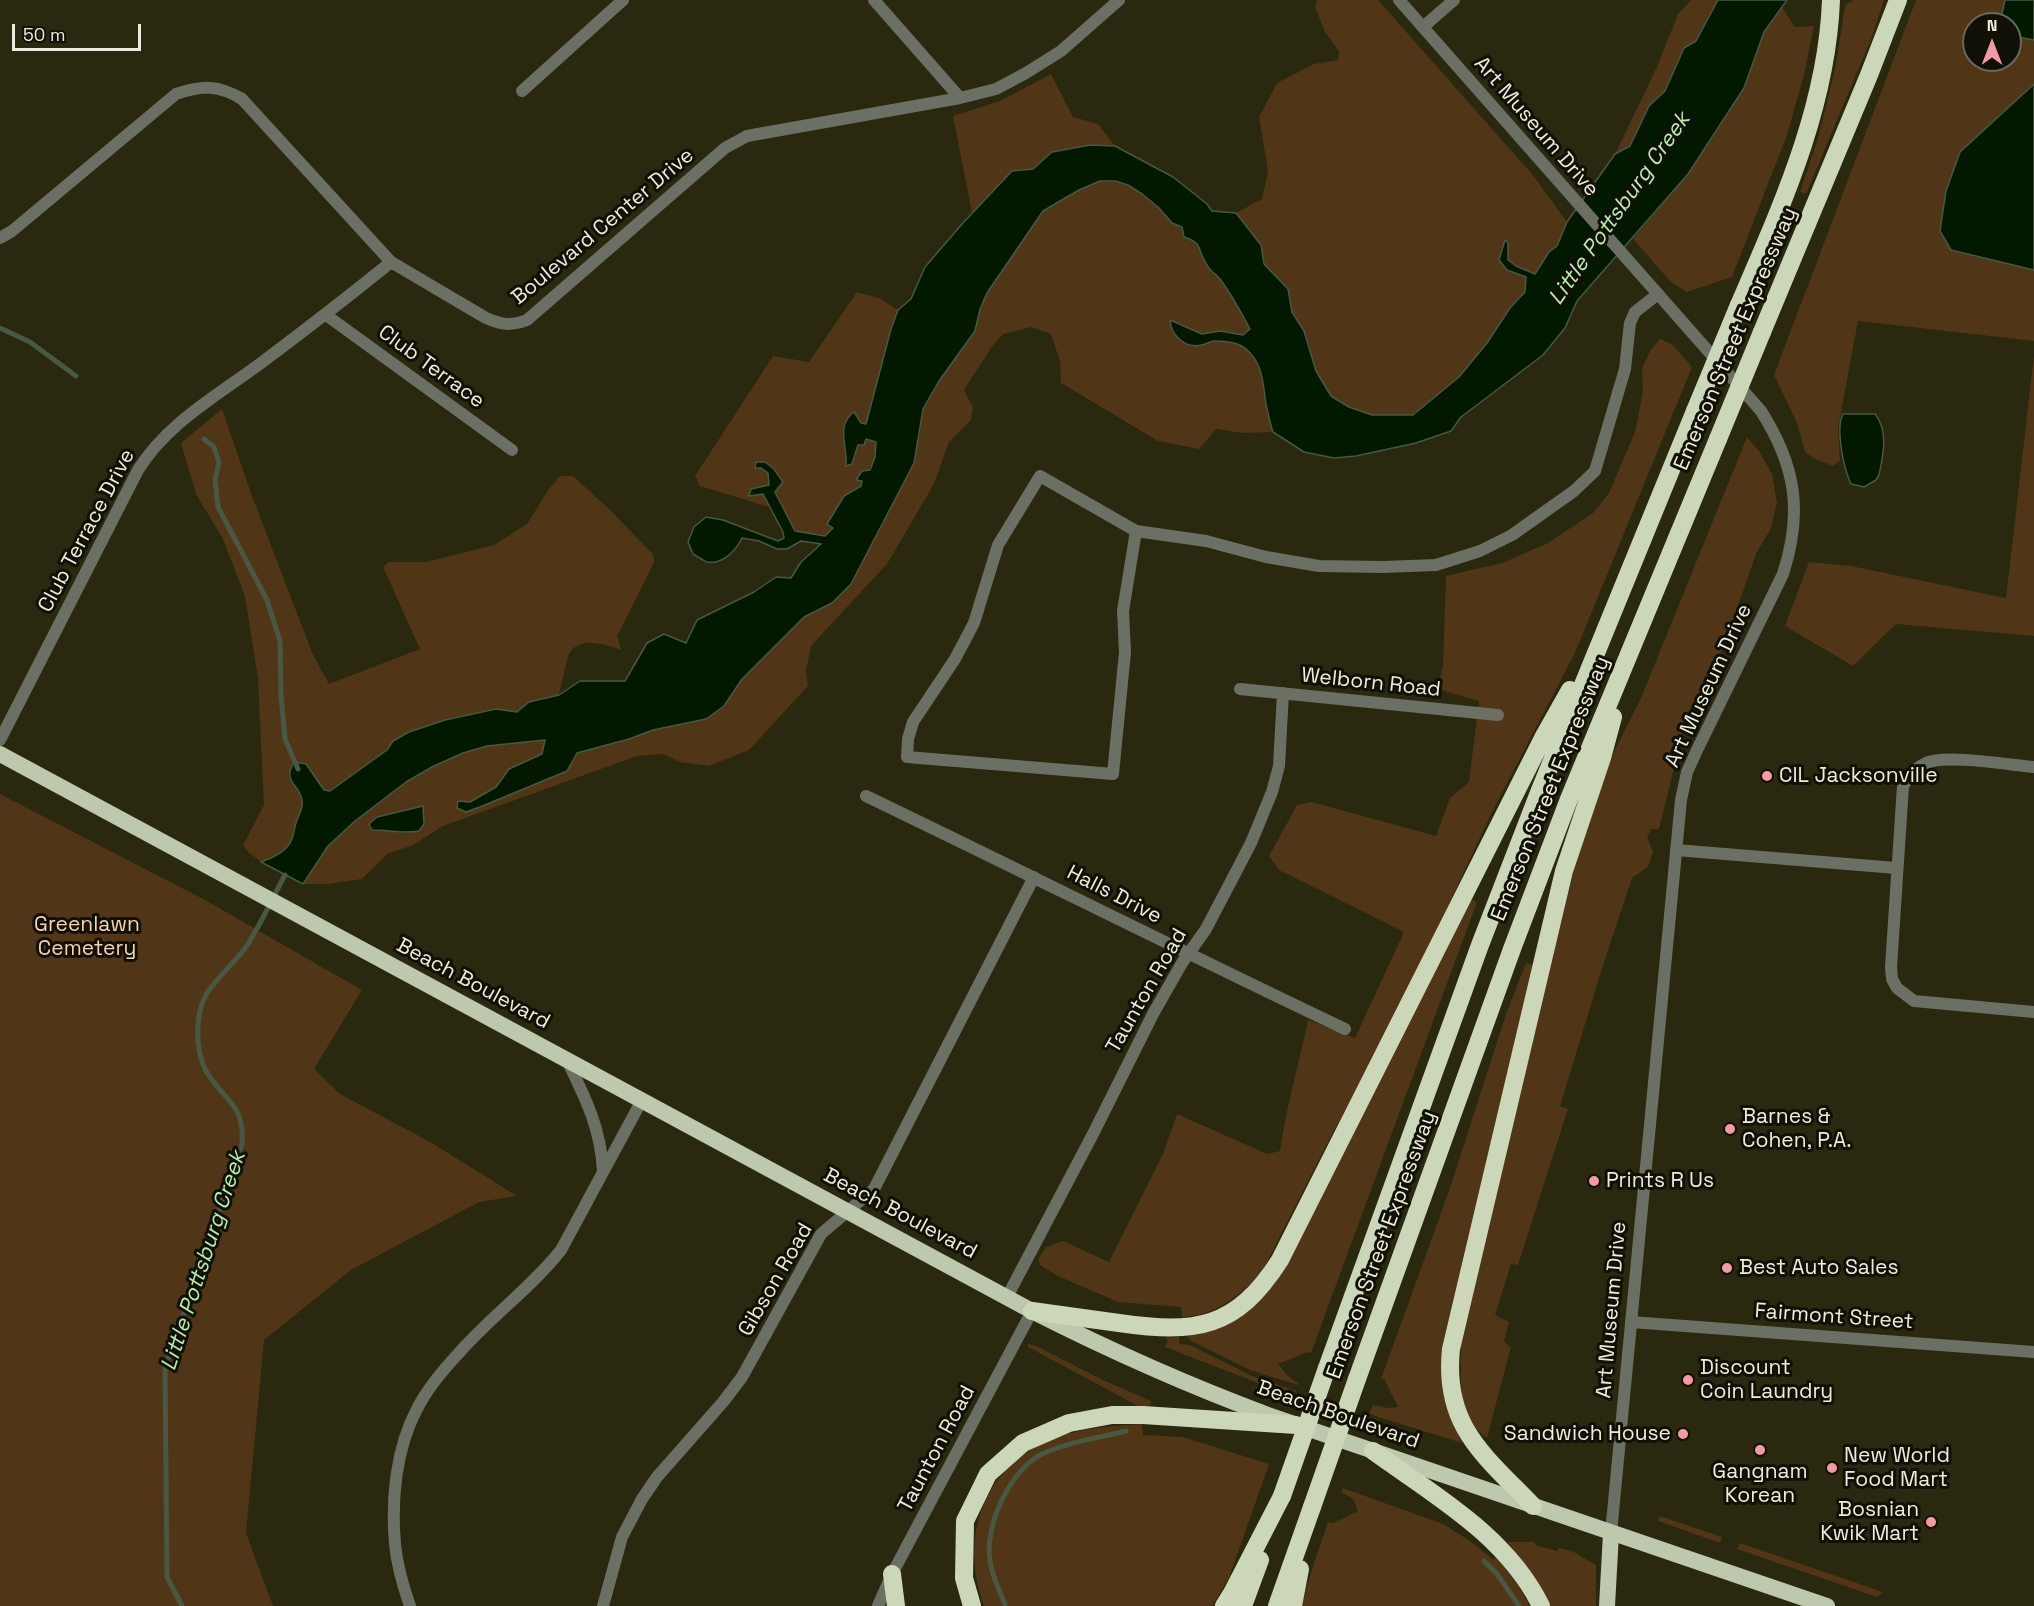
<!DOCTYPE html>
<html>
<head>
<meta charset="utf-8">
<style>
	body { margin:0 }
	#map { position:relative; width:2034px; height:1606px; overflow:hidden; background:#2a280e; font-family:"Space Grotesk",sans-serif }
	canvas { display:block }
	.north { position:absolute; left:1962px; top:12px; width:60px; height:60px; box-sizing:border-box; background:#111006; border:2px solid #69685c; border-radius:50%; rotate:0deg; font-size:16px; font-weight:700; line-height:24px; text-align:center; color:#edecdc }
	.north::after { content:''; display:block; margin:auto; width:21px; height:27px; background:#f49aa4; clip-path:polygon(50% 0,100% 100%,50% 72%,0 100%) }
	.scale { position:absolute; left:12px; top:24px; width:129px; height:27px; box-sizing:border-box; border:3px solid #edecdc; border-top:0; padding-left:8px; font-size:18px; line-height:21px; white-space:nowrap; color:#edecdc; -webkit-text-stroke:4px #111006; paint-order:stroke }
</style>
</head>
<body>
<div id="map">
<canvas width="2034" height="1606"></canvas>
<div class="north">N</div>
<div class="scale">50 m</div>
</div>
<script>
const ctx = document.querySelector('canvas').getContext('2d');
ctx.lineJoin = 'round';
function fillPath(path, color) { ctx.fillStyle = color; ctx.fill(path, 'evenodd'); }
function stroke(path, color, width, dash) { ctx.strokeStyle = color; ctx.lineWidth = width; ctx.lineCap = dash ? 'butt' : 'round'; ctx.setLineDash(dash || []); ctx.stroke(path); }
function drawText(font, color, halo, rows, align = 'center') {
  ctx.font = font + ' "Space Grotesk",sans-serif'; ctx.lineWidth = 6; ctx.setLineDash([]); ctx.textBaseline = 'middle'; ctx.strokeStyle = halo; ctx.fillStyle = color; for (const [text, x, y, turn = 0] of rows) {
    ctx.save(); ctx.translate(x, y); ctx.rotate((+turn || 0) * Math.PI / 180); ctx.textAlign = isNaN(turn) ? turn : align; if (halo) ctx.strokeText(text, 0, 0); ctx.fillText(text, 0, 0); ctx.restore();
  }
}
fillPath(new Path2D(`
	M1317,0H1378L1532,174L1567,222L1557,246L1549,252L1535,274L1516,266L1508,260V243L1507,270L1526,277L1525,292L1510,308L1487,343L1459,377L1413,415H1372L1349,407L1331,396L1316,371L1304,331L1292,312L1288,289L1264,264L1261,245L1236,213L1262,199L1268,171L1259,117L1277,83L1314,64L1338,60L1339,51L1325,32L1315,7Z
	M1691,0H1718L1696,41L1684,48L1665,91L1649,106L1630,146L1615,154L1656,69L1678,14Z
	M1854,0H1884L1872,37L1806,194L1800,192L1819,135L1836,64L1845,5Z
	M1916,0H2005L2002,14L2004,24H1974V60H2010V32L2013,36L2034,40V84L2031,86L1951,250L2034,270V341L1858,321L1838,429L1840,461L1833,466L1815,459L1805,452L1797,423L1774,375Z
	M1782,7L1795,27L1814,26L1804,75L1787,135L1732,277L1687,292L1671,282L1633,239L1688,174L1716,133L1744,88L1764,32Z
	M1051,74L1073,117L1098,124L1115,146L1090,145L1052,152L1033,169L1012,171L972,213L953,116L1000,101Z
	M1100,181C1124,181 1143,191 1160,209C1167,216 1172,223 1182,227L1184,237C1204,243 1197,251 1207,265C1210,271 1216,274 1220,279C1232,295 1241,312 1250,329L1243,335L1220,331L1202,334L1190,330L1179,323L1201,346C1211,341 1216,341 1228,342C1261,347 1262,377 1266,404C1268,413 1270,422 1273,432L1243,433L1216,429L1199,449L1158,441L1061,383L1060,361L1051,334L1031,327L1003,334L991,348L964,390L973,407L971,420L949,442L934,484L887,564L811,646L806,671L808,686L749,750L709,766L680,762L663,754L637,756L443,826L413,845L387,854L362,879L328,884H303L328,846L355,821L406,782L432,767L463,753L487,746L545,740L542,754L509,769L496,787L470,803L466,812L480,807L567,771L577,753L629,739L653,730L706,719L724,706L742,679L804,617L832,603L920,434L923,409L939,381L975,331L980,309L987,293L1043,211L1079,190ZM423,806V814L405,833L390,830H372L370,824L378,817Z
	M857,292L879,298L898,310L891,329L866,424L861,423L854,412C847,429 836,445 855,458L858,445L866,438L876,442C875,462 873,468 857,480L862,481L861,486L844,496L827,524L833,527L825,537L795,531L778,501L765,462L755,468H761L768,473L769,485L749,496L763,494L769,507L700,486L695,476L773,356L809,362Z
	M1660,339L1672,344L1692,367L1575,653L1494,808L1381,1048L1331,1136L1265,1266C1246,1293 1216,1316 1182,1317L1181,1307L1118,1302L1058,1276L1040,1265L1038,1259L1046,1247L1063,1241L1109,1262L1163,1154L1177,1114L1267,1154L1280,1151C1286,1107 1299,1064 1308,1020L1355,1038L1404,932L1279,870L1269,856L1297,805L1312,802L1436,836L1450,798L1469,782L1479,701L1438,689L1443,665L1446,576L1502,563L1548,543L1593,513L1609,493L1635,432L1643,391L1642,368L1650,351Z
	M2034,355V636L1896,624L1853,666L1785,626L1809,562L1851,566L2006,598Z
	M222,409L252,496L313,655L329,684L420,649L383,567L389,562H426L494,545L527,524L549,489L560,476H573L609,509L653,554L654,562L617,636L621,650C606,645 580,635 569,654C567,658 561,687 559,695L529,702L517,712L496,709L445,719L393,741L387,750L330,791L324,790L306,764L297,791C299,793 302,796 302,799C304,805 291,844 286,848C280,854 269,859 261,862L248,852L243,845L264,805L258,679L245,596L222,537L196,494L181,443Z
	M1747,437L1759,451L1772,474L1777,503L1771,528L1756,554L1723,649L1687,715L1659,829H1651L1647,837L1653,852L1648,867L1632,878L1605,959L1560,1106L1568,1109L1518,1265L1511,1264L1495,1315L1509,1322L1504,1342L1511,1347L1487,1438C1456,1418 1461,1377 1461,1345L1527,1042L1561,924L1580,845L1614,752L1641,698Z
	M0,794L207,901L362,990L314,1069L340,1094L432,1143L517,1196L479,1202L351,1270L264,1340L246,1533L273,1606H0Z
	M1469,899L1477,902L1311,1353L1308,1352L1278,1364L1288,1376L1299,1384L1298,1385L1250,1370L1191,1341L1187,1336L1198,1335L1246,1311Z
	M1526,963L1533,965L1442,1347C1441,1371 1442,1393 1450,1417C1453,1426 1459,1434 1462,1443L1369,1414L1373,1405L1389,1408L1398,1407L1384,1379H1381L1450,1188L1506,1014Z
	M1179,1337V1344L1190,1345L1252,1376L1296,1391L1294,1397L1165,1347L1168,1340L1165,1338Z
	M1028,1344L1034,1345L1103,1380L1151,1401V1403L1148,1407L1142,1408L1028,1347Z
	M1142,1424L1143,1435L1183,1437L1269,1464L1229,1578L1212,1606H984C959,1535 983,1465 1056,1438C1083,1427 1113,1426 1142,1424Z
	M1343,1488L1443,1524L1470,1541L1493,1559L1496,1557L1515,1580L1530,1606H1302L1311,1572L1328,1522L1333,1523L1358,1511L1353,1499L1341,1492Z
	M1660,1516L1722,1537L1720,1543L1658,1521Z
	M1508,1542H1535V1545L1557,1551L1559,1548L1572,1551L1596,1565V1606H1550L1537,1582Z
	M1740,1543L1883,1592L1877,1597L1737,1549Z`), '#503516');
const water = new Path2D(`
	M1718,0H1787L1764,32L1744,88L1688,174L1577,301L1565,328L1543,355L1461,417L1451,431L1416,443L1356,456L1334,458L1304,452L1273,432C1270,423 1268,413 1266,404C1263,384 1263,363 1246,349C1238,342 1225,341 1215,341C1210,341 1207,344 1202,345C1186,349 1171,336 1170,320L1202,334L1220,331L1243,335L1250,329C1241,312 1232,295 1220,279C1216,274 1210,271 1207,265C1197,251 1204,243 1184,237L1182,227L1172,223L1158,207L1142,194L1128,185L1115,181H1100L1079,190L1043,211L987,293L980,309L975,331L939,381L923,409L914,463L851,584L832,603L804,617L742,679L724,706L706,719L653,730L629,739L577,753L567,771L480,807L466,812L457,808L458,801L470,802L496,787L509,769L542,754L545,740L487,746L463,753L432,767L406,782L355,821L328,846L303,884L261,862C271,859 287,851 291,841C294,835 294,829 296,823C298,816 304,808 302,800C299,783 282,783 294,762L306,764L324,790L330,791L387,750L393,741L409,732L445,720L496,709L517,712L529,702L559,695L580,681H625L647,643L664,634L686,643L697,620L754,592L776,577L791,578L801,562L821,544L801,541L787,549H777L759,541L742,538C736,550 723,565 707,562C703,561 697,556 693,554L688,542L694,527L706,517L723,520L778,541L784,538L783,532L763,494L749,496L751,489L769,485L768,473L761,468H755L756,462H765L774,469L783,482L775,492L795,531L825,536L833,528L827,524L844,496L861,486L862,481L856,480L862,471L870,470L875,457L876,442L866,439L864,445H858L852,464L846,466C848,446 835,426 854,412L861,423L866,424L891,329L898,310L911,299L925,267L963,223L1012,171L1033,169L1052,152L1090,145L1115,146L1173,177L1207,204L1212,211L1236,213L1261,245L1264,264L1288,289L1292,312L1304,331L1316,371L1331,396L1349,407L1372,415H1413L1459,377L1487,343L1510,308L1525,292L1526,277L1507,270L1499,260L1505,240L1508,243V260L1516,266L1535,274L1549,252L1557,246L1567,222L1615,154L1630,146L1649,106L1665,91L1684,48L1696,41Z
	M2005,0H2034V40L2013,36L2010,32V24H2004L2002,14Z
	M2034,84V270L1951,250L1940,231L1946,191L1960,152Z
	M1843,414H1875C1889,431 1883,456 1879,475L1876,480L1864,487L1851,484C1844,469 1835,429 1843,414Z
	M423,806L424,824L419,831C403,834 388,830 372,830L369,824L377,817Z`);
fillPath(water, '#021900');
stroke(water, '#485842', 1.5);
stroke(new Path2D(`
	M0,328L30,342L76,376
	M204,439L214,447L219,462L215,480L218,507L267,600L280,641L281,695L285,739L298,769
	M1484,1561L1497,1574L1519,1606
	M1005,1604C999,1590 992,1576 990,1561C984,1526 1010,1470 1042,1454C1068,1442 1098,1438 1126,1431
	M182,1606L167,1577L165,1367L242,1144C245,1101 222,1101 205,1069C195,1048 195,1013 207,993C219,975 236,962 248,944C262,922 273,897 285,875`), '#485842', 5);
stroke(new Path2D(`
	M874,0L960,98
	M1423,27L1454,0
	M522,91L623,0
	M0,238L12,231L176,94C202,85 219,85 242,99L391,262L486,318C502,325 511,326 527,320L725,148L747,136L960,98L996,89L1026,73L1061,51L1119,0
	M326,315L512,450
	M1136,531L1123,611L1125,652L1113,774L907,757L908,739L913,722L955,659L974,623L998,545L1040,476L1136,531L1206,541L1266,557L1319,566L1383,567L1436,565L1480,551L1512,535L1574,491L1595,471L1625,369L1630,323L1635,312L1658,294
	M1240,689L1498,715
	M0,740L138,470C167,423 218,395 261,363C305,330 348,297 391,262
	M2034,767C2010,765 1946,754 1926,763C1916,767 1909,777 1903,786L1891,967L1892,979L1897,988L1914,1001L2034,1012
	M866,796C1026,873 1185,953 1345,1029
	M1676,850L1896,868
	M567,1060C586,1099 601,1129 603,1172
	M1007,1297L1094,1132L1153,1014L1182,963L1206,929L1251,843L1272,792L1279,766L1283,693
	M1631,1322L2034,1352
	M410,1606C403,1586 397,1565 395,1544C391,1500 396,1448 417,1409C427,1389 443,1370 458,1354C490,1317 531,1288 561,1250L642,1100
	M603,1606L622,1537L642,1499L657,1477L723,1402L742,1377L821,1234L874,1189L1034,877
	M878,1606L892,1574L1032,1311`), '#6c7064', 12);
stroke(new Path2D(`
	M1399,0L1761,411C1796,466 1803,512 1783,574L1698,748L1687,772L1681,800L1611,1533`), '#6c7064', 12);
stroke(new Path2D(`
	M0,754L1032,1311C1109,1350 1187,1385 1268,1415L1827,1606
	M1607,1606L1611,1533`), '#bec8ac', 16);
stroke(new Path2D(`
	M1739,305C1781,207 1827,108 1831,0
	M1762,332L1869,75L1898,0
	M1032,1311C1061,1315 1090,1319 1119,1323C1196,1334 1236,1329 1280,1260L1543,738L1570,690
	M1327,1368L1480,945L1540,790L1695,411
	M1357,1379L1512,949L1569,799L1718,439
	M1373,1451C1434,1495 1507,1536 1541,1606
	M1533,1506C1484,1455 1443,1426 1451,1349L1564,871L1602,758L1613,717
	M892,1574L896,1606
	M972,1606L964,1578L965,1521L988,1474L1023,1443L1069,1423L1112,1415H1143L1296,1425
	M1224,1606L1232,1593L1282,1496
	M1243,1606L1260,1560
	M1277,1606L1312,1507
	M1293,1606L1300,1569`), '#ccd6b8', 18);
stroke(new Path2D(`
	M1695,411L1739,305
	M1718,439L1762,332
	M1282,1496L1327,1368
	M1312,1507L1357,1379`), '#ccd6b8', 18);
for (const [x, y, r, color] of [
	[1767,776,6,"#f49aa4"],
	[1730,1129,6,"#f49aa4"],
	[1594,1181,6,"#f49aa4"],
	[1727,1268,6,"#f49aa4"],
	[1688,1380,6,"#f49aa4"],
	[1683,1434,6,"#f49aa4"],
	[1760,1450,6,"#f49aa4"],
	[1832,1468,6,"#f49aa4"],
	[1931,1522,6,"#f49aa4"]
]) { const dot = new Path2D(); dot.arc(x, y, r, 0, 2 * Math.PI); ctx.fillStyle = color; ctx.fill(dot); stroke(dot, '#111006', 2); }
drawText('21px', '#edecdc', '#111006', [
	["Art Museum Drive",1536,127,49],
	["Boulevard Center Drive",603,227,-40],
	["Emerson Street Expressway",1736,339,-67],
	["Club Terrace",431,367,36],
	["Club Terrace Drive",87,531,-62],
	["Welborn Road",1371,683,6],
	["Art Museum Drive",1709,686,-65],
	["Emerson Street Expressway",1551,789,-68],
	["Halls Drive",1114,895,27],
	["Beach Boulevard",473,984,28],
	["Taunton Road",1147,991,-60],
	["Beach Boulevard",900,1214,28],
	["Emerson Street Expressway",1382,1245,-70],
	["Gibson Road",776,1280,-60],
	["Art Museum Drive",1612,1310,-85],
	["Fairmont Street",1834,1317,4],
	["Beach Boulevard",1338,1415,19],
	["Taunton Road",937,1449,-62]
]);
drawText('21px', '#edecdc', '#111006', [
	["CIL Jacksonville",1779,776],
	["Barnes &",1742,1117],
	["Cohen, P.A.",1742,1141],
	["Prints R Us",1606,1181],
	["Best Auto Sales",1739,1268],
	["Discount",1700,1368],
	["Coin Laundry",1700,1392],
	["Sandwich House",1671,1434,"right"],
	["New World",1844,1456],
	["Food Mart",1844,1480],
	["Gangnam",1760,1472,"center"],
	["Korean",1760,1496,"center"],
	["Bosnian",1919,1510,"right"],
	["Kwik Mart",1919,1534,"right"]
], 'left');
drawText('21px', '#f6d2ae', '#111006', [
	["Greenlawn",87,925],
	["Cemetery",87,949]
]);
drawText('italic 22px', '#b5edab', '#111006', [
	["Little Pottsburg Creek",1620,209,-55],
	["Little Pottsburg Creek",204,1261,-72]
]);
</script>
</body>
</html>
